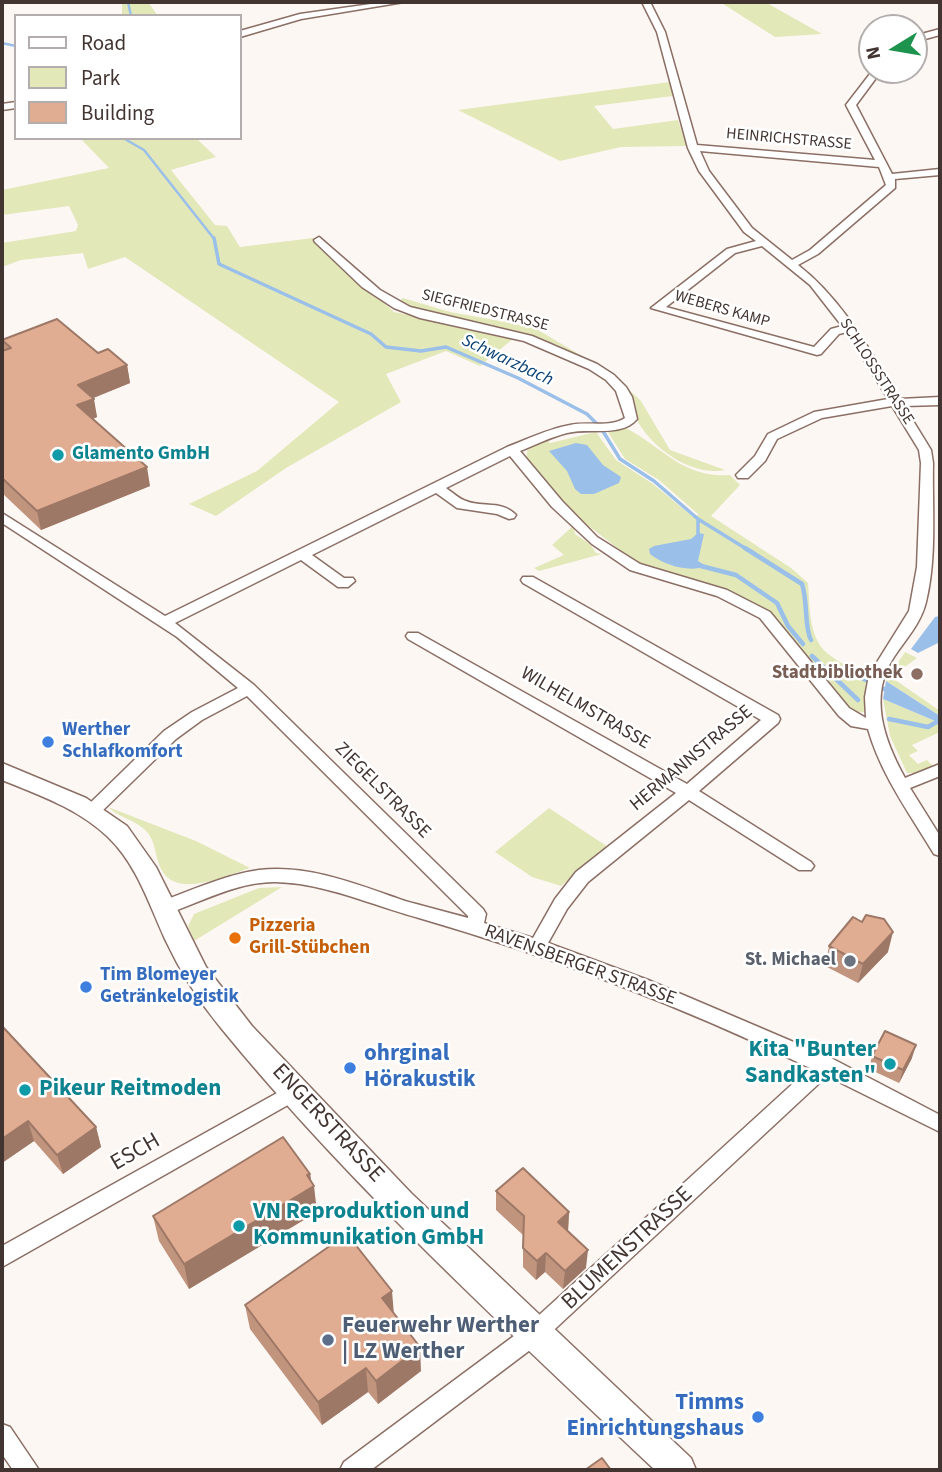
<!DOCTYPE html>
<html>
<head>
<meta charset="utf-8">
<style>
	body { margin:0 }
	#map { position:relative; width:942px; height:1472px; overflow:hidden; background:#fdf7f4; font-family:"Source Sans 3",sans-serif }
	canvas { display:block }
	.frame { position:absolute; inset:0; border:4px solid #423531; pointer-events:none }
	.legend { position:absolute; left:14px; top:14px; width:228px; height:126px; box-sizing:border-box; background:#fff; border:2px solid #b3aead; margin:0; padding:9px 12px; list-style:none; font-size:21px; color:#423531 }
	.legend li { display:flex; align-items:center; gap:14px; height:35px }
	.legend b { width:35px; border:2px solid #b3aead }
	.north { position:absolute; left:858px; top:14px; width:70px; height:70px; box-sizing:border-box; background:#fff; border:2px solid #b3aead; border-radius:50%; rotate:259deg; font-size:19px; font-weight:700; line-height:28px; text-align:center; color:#423531 }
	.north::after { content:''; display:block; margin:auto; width:24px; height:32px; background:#1e934e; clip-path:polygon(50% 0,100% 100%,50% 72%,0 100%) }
</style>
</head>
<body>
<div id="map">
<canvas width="942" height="1472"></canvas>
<div class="frame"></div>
<ul class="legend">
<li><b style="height:9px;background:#fff"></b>Road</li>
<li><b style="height:19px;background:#e2e8b8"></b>Park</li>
<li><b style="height:19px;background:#e0ac92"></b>Building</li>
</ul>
<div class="north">N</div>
</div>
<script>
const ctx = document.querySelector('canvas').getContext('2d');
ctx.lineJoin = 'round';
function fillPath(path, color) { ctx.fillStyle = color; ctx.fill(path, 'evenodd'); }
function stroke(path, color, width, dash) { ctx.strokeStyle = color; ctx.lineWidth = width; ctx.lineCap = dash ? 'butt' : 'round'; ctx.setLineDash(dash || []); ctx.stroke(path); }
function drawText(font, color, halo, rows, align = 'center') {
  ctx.font = font + ' "Source Sans 3",sans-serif'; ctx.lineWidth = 5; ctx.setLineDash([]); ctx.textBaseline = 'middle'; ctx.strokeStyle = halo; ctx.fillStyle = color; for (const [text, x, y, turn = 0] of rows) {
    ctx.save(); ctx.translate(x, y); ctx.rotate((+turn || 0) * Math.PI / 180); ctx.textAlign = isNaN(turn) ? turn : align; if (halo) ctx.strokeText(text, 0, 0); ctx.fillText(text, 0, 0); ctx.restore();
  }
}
fillPath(new Path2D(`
	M122,2H148L158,16H109L122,14Z
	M720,2H765L822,34L775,37Z
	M670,82L673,96L594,106L613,129L678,120L687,146L621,147L560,161L458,110Z
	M80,138H196L216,157L171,170L215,225L227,226L240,247L313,238L394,312L514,338L480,366L446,351L386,374L401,402L286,468L216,516L189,504L257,471L339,402L125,257L88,269L83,253L21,260L2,267V243L76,231L78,225L69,206L2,215V190L109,168Z
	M403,298L450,312L533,327L592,362L558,345L519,332L423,312L398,302Z
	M629,390L641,401L670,450L725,470C693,477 653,449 638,422C633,413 632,400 629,390Z
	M626,428C664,448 682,478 730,475L740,485L711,516L791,568L808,583C810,605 808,637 827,653C838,662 853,669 866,676L864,712L853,713L767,614L640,565L574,515L526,462L528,445L545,438L550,443L596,432L616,460L653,484L692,516L699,515L659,480L625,459L606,429Z
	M573,526L575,534L590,544L596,553L602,554L539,571L534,568L564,555L552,545Z
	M905,652L917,658L891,677L940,711V716L886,681Z
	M883,699L940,723V732L912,745L918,751L909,755L918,764L927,760L934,767L920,773H907L890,736Z
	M108,807L196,841L250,868C227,875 176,900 161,869C155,857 156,844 148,833C137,820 119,818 108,807Z
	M549,808L608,847L561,886L532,877L495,852Z
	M282,887L194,941L188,926L194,914L259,888Z`), '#e2e8b8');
fillPath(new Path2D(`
	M576,443L587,445L603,465L621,477L619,483L594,494H581L575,489L567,471L549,451Z
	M698,533L704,534L698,561L706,566C689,573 664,565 650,554L649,549L654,546L691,539Z
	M940,616V642L918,653L911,649L935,617Z
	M886,681L940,716V723L883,699Z`), '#9abfe9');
stroke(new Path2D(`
	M128,2L131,16
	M2,43L16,46
	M123,138L144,150L215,240`), '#9abfe9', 2.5);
stroke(new Path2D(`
	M214,238L219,264L371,334L386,347L421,351L446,347L518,378L587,414L601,428L620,459L654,481L698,519L748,550
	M698,520V539`), '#9abfe9', 3.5);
stroke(new Path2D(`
	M745,548L802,584C808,602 804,627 811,640
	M697,565L736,575L777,603L788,626L803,644
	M812,656L858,700
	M842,668L888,691
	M889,719L928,727L940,720`), '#9abfe9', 4.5);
const street = new Path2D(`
	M385,2H404L301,19L240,37V31L300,14Z
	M642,2H650L665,32L697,145L875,160L846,105L873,70H882L856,105L892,174L940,169V175L895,179V188L818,254L798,265C843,300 870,351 900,399L940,397V405L904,406L931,450L933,463C932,509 937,557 926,602C921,623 906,639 894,657C868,696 884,740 905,778L940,764V776L910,788L940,836V856L934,854C910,814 881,775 868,729L851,726L839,716L760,618L717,596L630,570L592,544L552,507L510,456L446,488C452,492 459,499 466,501C483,508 502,500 516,515L514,518L509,519L497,514L457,508L436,493L312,555L344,578H353L355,581L348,587H338L301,560L175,623L254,685L483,909L486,914L484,923L533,938L555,899L576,872L676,793L408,639L406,636L408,633H418L687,784L761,720L523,583L521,580L523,577H533L778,715L780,719L778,723L699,791L811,862L814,866L811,870H799L689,800L588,882L567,909L548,943L648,980L749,1023L831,1058L940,1115V1132L827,1076L542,1341L371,1470H340L344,1462L526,1327L810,1068C683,1007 554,957 419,918C371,905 325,883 275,882C235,882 200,903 163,915L157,913L154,908L157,903C190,891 224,875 259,870C309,864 359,885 405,901C426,907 447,912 468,918V916L247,696L202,720L176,739L97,816H85L83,812L85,808L164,731L192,712L238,688L177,637L2,523V513L165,616L507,447C528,439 548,429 570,425C587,421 610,428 625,418L616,391L606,380L589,369L524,341L420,318L394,308L362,287L315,242L314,240L319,237L380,290L410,307L532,336L597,364L614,375L626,387L632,397L637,419C621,438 590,427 567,433C551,437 535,445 520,451L562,501L597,537L640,564L727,590L770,612L849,708L866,718L865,697L869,675L909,611L917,567L921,463L919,450L892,406L822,418L777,439L765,461L748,478H738L736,475L755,456L768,434L814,412L888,399L847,332L839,334L821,354L817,355L651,308L727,249L756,241L744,232L699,171L688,148L657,32ZM700,151L879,167L886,185L810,250L792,260L752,228L709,171ZM762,246L810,285L842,326L831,329L814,347L666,307L735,253Z
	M940,29V35L914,42V36Z
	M16,102V108L2,110V104Z
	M295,1083L302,1085L305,1091L302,1097L2,1267V1246Z
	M2,1424L10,1427L39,1470H13L2,1454Z`);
const secondary = new Path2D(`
	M2,763L86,798L127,826L156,867L206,967L252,1026L411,1193L691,1458L696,1470H655C507,1330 350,1186 221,1028C198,1000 180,971 165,939C149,904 137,865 108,837C79,809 39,795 2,780Z`);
stroke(street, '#8b6f65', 3);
stroke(secondary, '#8b6f65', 3);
fillPath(street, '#fff');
fillPath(secondary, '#fff');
fillPath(new Path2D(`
	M2,340L98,353L127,365L130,383L93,398L97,417L93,419L150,486L41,530L2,493V351L4,350Z
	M829,946L888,952L858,983L825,966Z
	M2,1026L96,1127L101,1147L63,1174L34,1141L2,1163Z
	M872,1056L912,1058L899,1083L869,1069Z
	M310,1174L317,1212L189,1289L159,1241L153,1216Z
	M496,1191L569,1212L568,1231L586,1268L563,1289L545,1272L536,1280L523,1267V1235L496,1210Z
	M245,1305L421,1371L378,1404L368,1392L322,1425L250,1329Z`), '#c1947e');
fillPath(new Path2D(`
	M127,365L130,383L81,403L78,385Z
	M94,399L97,417L80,424L77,405Z
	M147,467L150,486L41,530L37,511Z
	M893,932L888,952L858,983L863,964Z
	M916,1045L912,1058L899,1083L903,1070Z
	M28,1121L34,1141L2,1163V1139Z
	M96,1127L101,1147L63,1174L57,1155Z
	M310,1174L312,1188L314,1186L317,1212L189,1289L184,1264Z
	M569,1212L568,1231L556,1241L558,1222Z
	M588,1250L586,1268L563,1289L565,1271Z
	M546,1253L545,1272L536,1280L537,1261Z
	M392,1291L394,1315L382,1298Z
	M420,1347L421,1371L378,1404L376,1381Z
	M366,1368L368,1392L322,1425L318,1402Z`), '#9d7866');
const building = new Path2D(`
	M57,319L98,353L108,349L127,365L78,385L94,399L77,405L147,467L37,511L2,478V351L11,348L2,340Z
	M866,915L884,919L893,932L863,964L829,946L853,917L862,922Z
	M2,1026L96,1127L57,1155L28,1121L2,1139Z
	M885,1031L916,1045L903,1070L872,1056Z
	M283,1137L310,1174L307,1175L314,1186L184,1264L153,1216Z
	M523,1168L569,1212L558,1222L588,1250L565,1271L546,1253L537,1261L523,1248L524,1216L496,1191Z
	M347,1234L392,1291L382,1298L420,1347L376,1381L366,1368L318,1402L245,1305Z
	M602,1458L611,1470H585Z`);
fillPath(building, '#e0ac92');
stroke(building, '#9d7866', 2);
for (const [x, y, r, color] of [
	[58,455,7,"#0f9aa8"],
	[917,674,7,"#8d6e63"],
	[48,742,7,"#3f7fe0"],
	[235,938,7,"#e8710a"],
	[850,961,7,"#6b7280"],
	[86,987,7,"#3f7fe0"],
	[890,1064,7,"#0f9aa8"],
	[350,1068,7,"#3f7fe0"],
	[25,1090,7,"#0f9aa8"],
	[239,1226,7,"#0f9aa8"],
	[328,1340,7,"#5c6f8a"],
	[758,1417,7,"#3f7fe0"]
]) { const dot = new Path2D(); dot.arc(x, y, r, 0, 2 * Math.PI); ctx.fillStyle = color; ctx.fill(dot); stroke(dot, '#fff', 2.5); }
drawText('16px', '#423531', '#fff', [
	["HEINRICHSTRASSE",789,140,5],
	["WEBERS KAMP",722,310,16],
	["SIEGFRIEDSTRASSE",485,311,14],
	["SCHLOSSSTRASSE",876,372,57]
]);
drawText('italic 18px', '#0b4275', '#fff', [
	["Schwarzbach",507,361,25]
]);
drawText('bold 19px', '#0d838f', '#fff', [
	["Glamento GmbH",72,455]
], 'left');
drawText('bold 19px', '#785e54', '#fff', [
	["Stadtbibliothek",903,674]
], 'right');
drawText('19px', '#423531', '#fff', [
	["WILHELMSTRASSE",585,709,30],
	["HERMANNSTRASSE",692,759,-40],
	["ZIEGELSTRASSE",382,791,45],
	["RAVENSBERGER STRASSE",580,966,20]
]);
drawText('bold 19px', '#366cbe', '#fff', [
	["Werther",62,731],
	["Schlafkomfort",62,753],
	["Tim Blomeyer",100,976],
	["Getränkelogistik",100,998]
], 'left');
drawText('bold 19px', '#c56008', '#fff', [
	["Pizzeria",249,927],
	["Grill-Stübchen",249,949]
], 'left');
drawText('bold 19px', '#5b616d', '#fff', [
	["St. Michael",836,961]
], 'right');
drawText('bold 23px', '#0d838f', '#fff', [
	["Kita \"Bunter",876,1051,"right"],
	["Sandkasten\"",876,1077,"right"],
	["Pikeur Reitmoden",39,1090],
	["VN Reproduktion und",253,1213],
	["Kommunikation GmbH",253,1239]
], 'left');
drawText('bold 23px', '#366cbe', '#fff', [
	["ohrginal",364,1055],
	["Hörakustik",364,1081],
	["Timms",744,1404,"right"],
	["Einrichtungshaus",744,1430,"right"]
], 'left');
drawText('23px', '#423531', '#fff', [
	["ENGERSTRASSE",327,1124,47],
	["ESCH",136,1153,-30],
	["BLUMENSTRASSE",628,1249,-43]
]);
drawText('bold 23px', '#4e5e75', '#fff', [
	["Feuerwehr Werther",342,1327],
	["| LZ Werther",342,1353]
], 'left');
</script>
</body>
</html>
